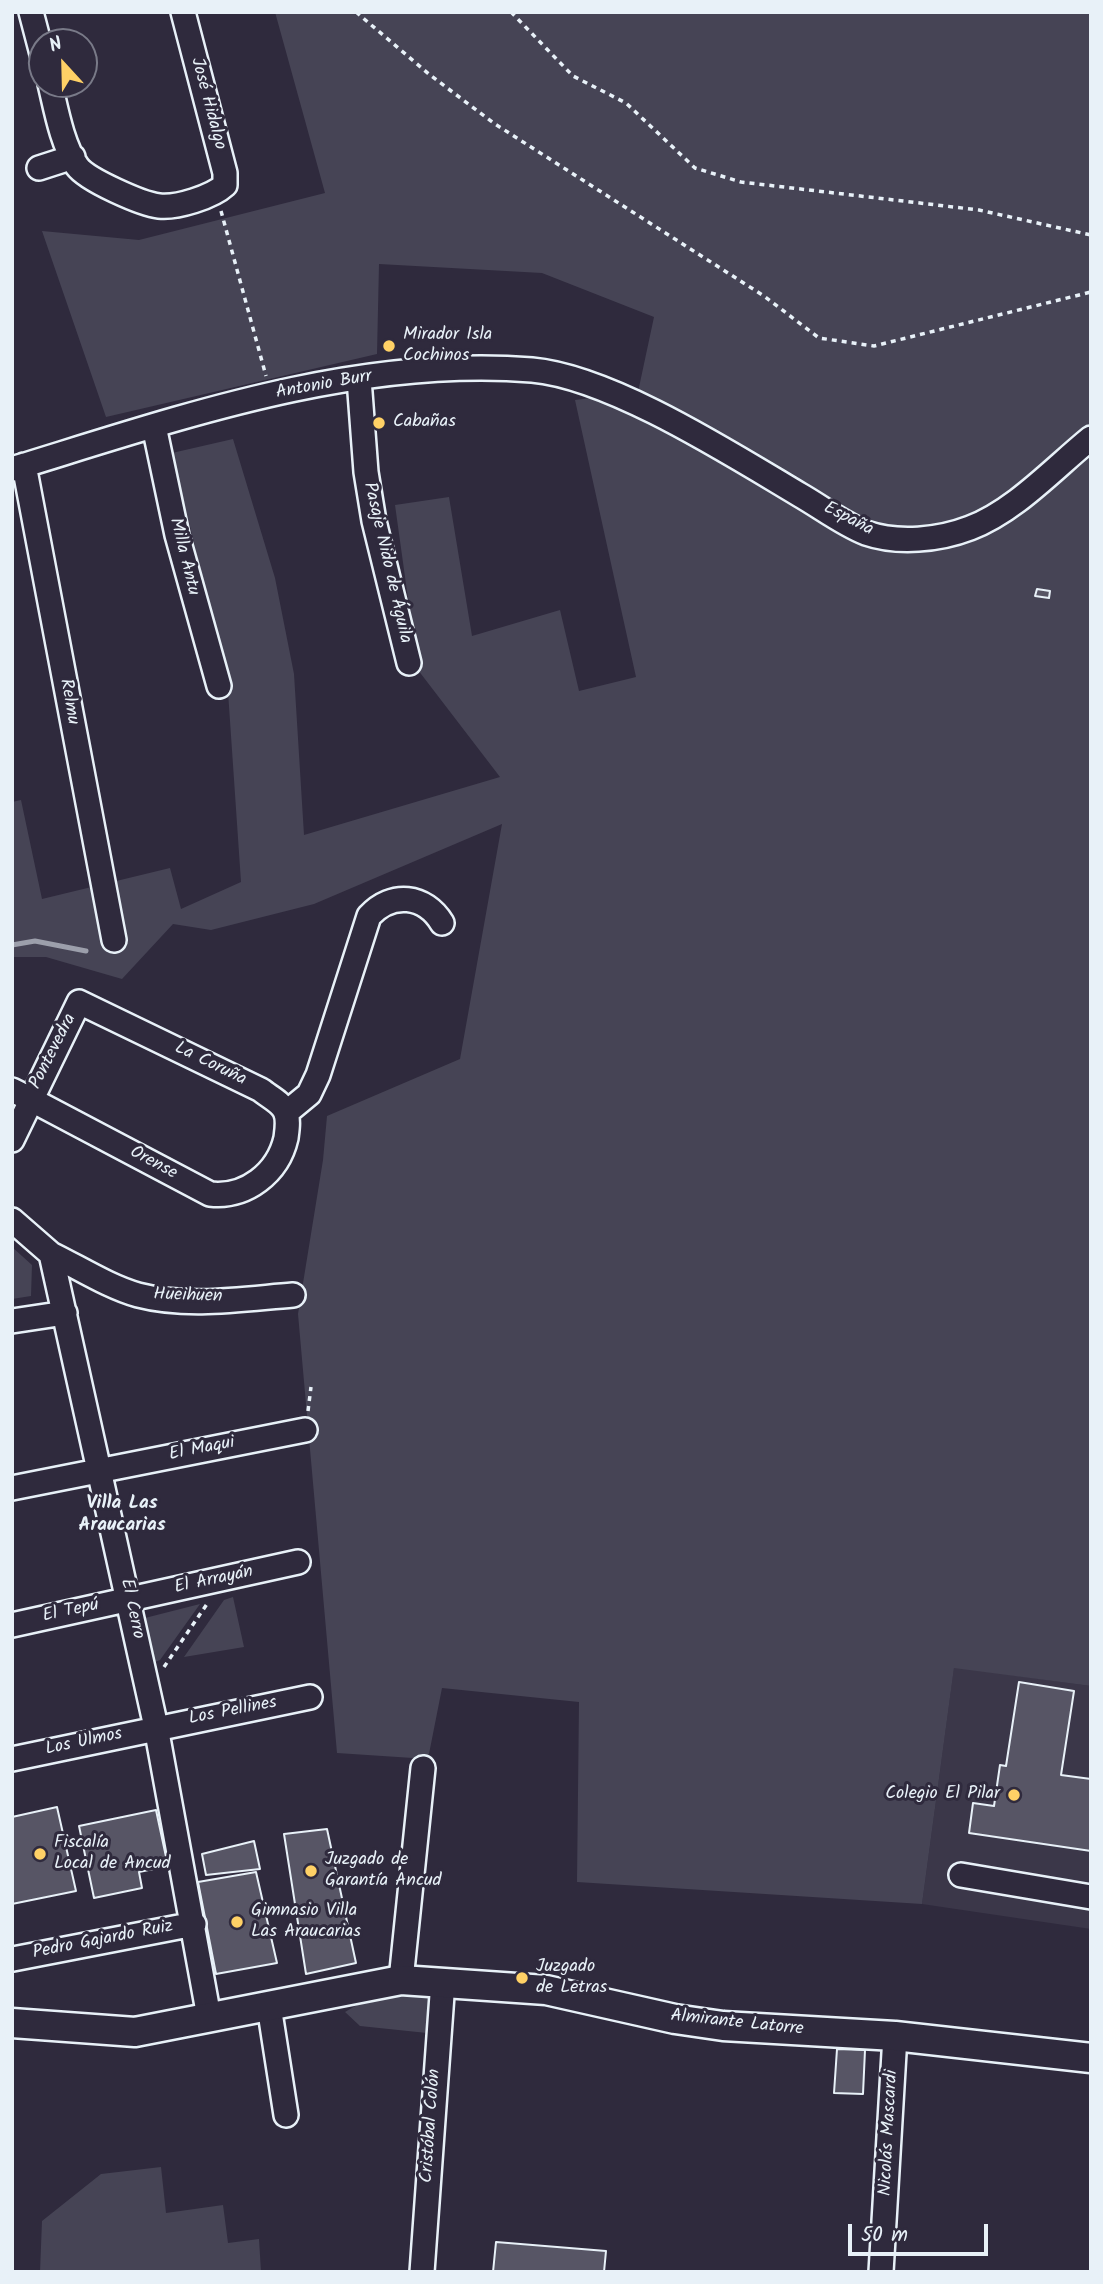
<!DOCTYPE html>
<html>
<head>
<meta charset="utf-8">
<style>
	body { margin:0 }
	#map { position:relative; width:1103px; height:2284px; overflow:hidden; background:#2f2a3d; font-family:Kalam,sans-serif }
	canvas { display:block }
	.frame { position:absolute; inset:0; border:14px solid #e8f1f8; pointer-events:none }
	.north { position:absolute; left:28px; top:28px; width:70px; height:70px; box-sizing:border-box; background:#2f2a3d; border:2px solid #797a88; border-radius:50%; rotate:338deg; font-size:19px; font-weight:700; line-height:28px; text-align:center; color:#e8f1f8 }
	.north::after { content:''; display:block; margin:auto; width:24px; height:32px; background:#ffd166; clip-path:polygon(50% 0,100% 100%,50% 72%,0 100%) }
	.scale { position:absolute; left:848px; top:2224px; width:140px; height:32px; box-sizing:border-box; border:4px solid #e8f1f8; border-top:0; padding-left:9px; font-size:21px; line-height:24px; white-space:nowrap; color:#e8f1f8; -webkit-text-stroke:5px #2f2a3d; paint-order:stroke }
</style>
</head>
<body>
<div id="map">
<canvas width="1103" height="2284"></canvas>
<div class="frame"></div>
<div class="north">N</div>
<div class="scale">50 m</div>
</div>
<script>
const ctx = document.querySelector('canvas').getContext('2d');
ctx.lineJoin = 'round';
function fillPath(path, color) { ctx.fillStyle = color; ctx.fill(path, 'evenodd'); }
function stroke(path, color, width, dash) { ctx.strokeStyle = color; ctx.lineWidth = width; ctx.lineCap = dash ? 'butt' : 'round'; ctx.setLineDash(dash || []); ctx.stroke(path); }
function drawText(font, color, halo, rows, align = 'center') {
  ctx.font = font + ' Kalam,sans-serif'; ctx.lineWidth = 6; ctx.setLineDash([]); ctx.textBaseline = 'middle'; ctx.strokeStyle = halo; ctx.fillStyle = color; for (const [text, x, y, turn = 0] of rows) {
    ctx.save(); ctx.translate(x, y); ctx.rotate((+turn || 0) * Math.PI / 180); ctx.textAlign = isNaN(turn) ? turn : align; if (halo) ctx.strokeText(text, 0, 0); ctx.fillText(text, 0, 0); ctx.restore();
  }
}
fillPath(new Path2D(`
	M954,1667L1091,1686V1929L922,1904Z`), '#3b3749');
fillPath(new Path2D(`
	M275,12H1091V1686L954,1668L922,1904L577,1882L579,1702L442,1688L428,1759L337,1753L298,1314L323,1160L327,1116L460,1059L502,824L314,904L211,930L173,924L122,979L46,957H12V802L21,800L42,899L170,868L181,909L241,882L227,677L172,453L233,439L275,578L294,674L304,835L500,777L418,670L395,505L449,497L472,636L560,610L579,691L636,677L575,400L638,392L654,317L542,273L379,264L377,354L106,417L42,231L139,240L325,193Z
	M12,1247L32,1265L31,1296L12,1299Z
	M233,1597L244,1647L184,1657L224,1600Z
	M200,1604L160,1660L147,1665L141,1619Z
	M400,1994L429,1995L427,2033L360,2026L345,2012L362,2002Z
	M161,2167L166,2213L223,2205L228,2243L259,2239L261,2272H40L42,2221L101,2174Z`), '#464455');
stroke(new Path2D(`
	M12,945L35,941L86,951`), '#9c9fab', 5);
const building = new Path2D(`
	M1037,589L1050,591L1049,598L1035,596Z
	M1019,1682L1074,1691L1061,1775L1091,1779V1851L969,1833L973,1803L994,1806L1000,1765L1006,1766Z
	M57,1807L76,1891L12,1904V1817Z
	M156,1810L168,1866L139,1872L142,1888L94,1898L79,1826Z
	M327,1829L356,1963L306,1974L284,1834Z
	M254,1841L260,1869L206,1875L202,1854Z
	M256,1872L277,1963L216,1974L198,1882Z
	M837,2049L865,2050L863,2094L834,2093Z
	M496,2242L606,2251L604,2272H493Z`);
fillPath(building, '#575565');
stroke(building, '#e8f1f8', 2);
const minor = new Path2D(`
	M31,12L42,54
	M50,84C56,109 62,144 77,166C87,180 142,204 159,206C177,208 212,197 225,185V173L183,12
	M39,168L73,157
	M359,379L366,472L374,521L409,663
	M154,426L177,535L219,686
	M24,465L114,940
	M12,469C179,418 354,356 532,370C611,377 731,454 800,495C821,507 843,524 866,533C898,544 939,540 970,528C1015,511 1054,468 1091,438
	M12,1090L30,1099L210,1194C246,1198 278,1173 286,1138C287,1130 289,1119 285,1111C281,1102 268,1096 261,1090L79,1002L12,1140
	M286,1113L309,1094L318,1075L369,916C392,891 425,895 442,923
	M12,1220L51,1254L156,1727L209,2017
	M51,1254C78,1267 109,1287 138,1295C188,1308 243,1299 293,1295
	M12,1321L65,1313
	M12,1488L305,1430
	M12,1625L298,1562
	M12,1759L310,1697
	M961,1875L1091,1897
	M13,1959L194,1924
	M401,1980L423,1768
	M269,2006L286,2115
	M422,2272L443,1981
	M881,2272L895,2036`);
const major = new Path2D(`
	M12,2023L135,2032L401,1980L546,1990L675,2019L723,2026L895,2036L1091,2058`);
stroke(minor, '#e8f1f8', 28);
stroke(major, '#e8f1f8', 33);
stroke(new Path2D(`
	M356,12L430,75L495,124L764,296L819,338L874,346L1091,292
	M511,12L573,76L626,103L695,168L741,182L979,210L1091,235
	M221,211L266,376
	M308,1411L311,1387
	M164,1667L207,1604`), '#e8f1f8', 3.5, [5, 5]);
stroke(minor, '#2f2a3d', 23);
stroke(major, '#2f2a3d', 28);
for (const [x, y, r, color] of [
	[389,346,7,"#ffd166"],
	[379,423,7,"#ffd166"],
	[1014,1795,7,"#ffd166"],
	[40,1854,7,"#ffd166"],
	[311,1871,7,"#ffd166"],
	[237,1922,7,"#ffd166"],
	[522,1978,7,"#ffd166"]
]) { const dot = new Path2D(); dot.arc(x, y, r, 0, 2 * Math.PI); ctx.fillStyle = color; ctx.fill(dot); stroke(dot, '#2f2a3d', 2.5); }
drawText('18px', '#e8f1f8', '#2f2a3d', [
	["José Hidalgo",207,104,75],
	["Antonio Burr",324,386,-10],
	["España",848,520,27],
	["Milla Antu",183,557,76],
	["Pasaje Nido de Águila",386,563,77],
	["Relmu",68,702,80],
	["Pontevedra",54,1052,-63],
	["La Coruña",210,1065,26],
	["Orense",153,1164,28],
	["Hueihuen",188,1297,2],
	["El Maqui",202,1450,-11],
	["El Arrayán",214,1581,-12],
	["El Cerro",131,1609,78],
	["El Tepú",71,1612,-12],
	["Los Pellines",233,1712,-11],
	["Los Ulmos",84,1743,-12],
	["Pedro Gajardo Ruiz",103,1941,-11],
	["Almirante Latorre",737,2024,6],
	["Cristóbal Colón",432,2126,-86],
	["Nicolás Mascardi",890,2133,-87]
]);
drawText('18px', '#e8f1f8', '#2f2a3d', [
	["Mirador Isla",403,336],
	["Cochinos",403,357],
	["Cabañas",393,423],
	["Colegio El Pilar",1000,1795,"right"],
	["Fiscalía",54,1844],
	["Local de Ancud",54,1865],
	["Juzgado de",325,1861],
	["Garantía Ancud",325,1882],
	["Gimnasio Villa",251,1912],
	["Las Araucarias",251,1933],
	["Juzgado",536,1968],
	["de Letras",536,1989]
], 'left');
drawText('bold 19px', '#e8f1f8', '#2f2a3d', [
	["Villa Las",122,1505],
	["Araucarias",122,1527]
]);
</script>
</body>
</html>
